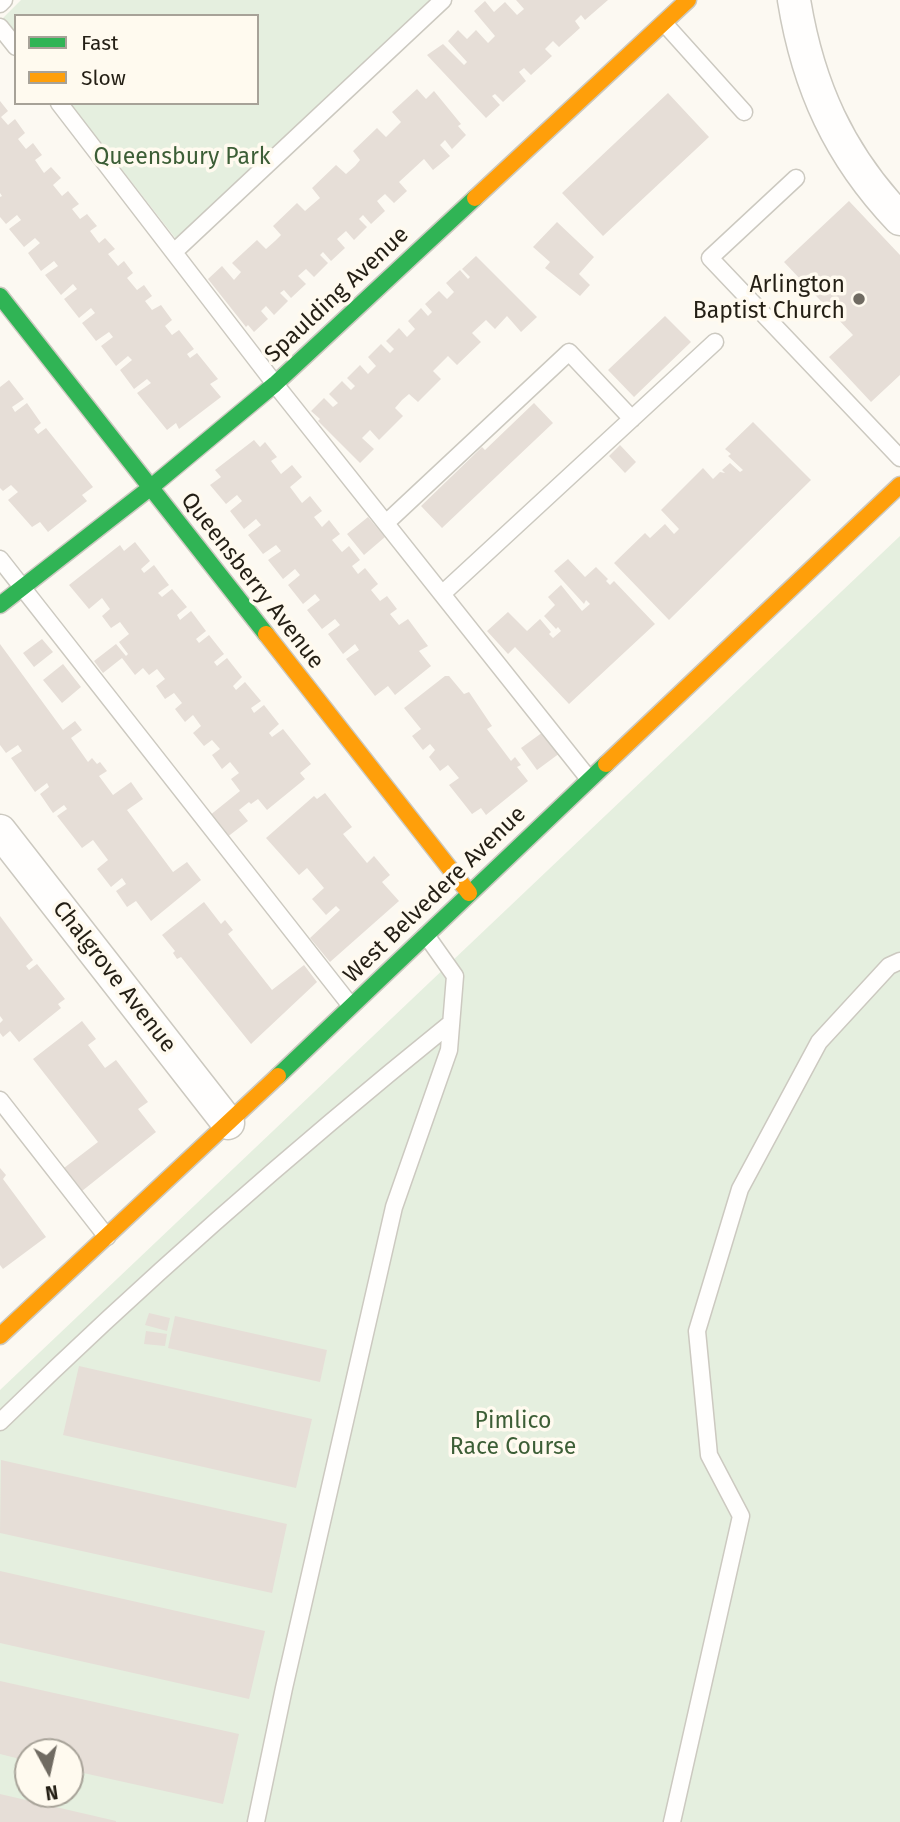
<!DOCTYPE html>
<html>
<head>
<meta charset="utf-8">
<style>
	body { margin:0 }
	#map { position:relative; width:900px; height:1822px; overflow:hidden; background:#fcf9f2; font-family:"Fira Sans",sans-serif }
	canvas { display:block }
	.legend { position:absolute; left:14px; top:14px; width:245px; height:91px; box-sizing:border-box; background:#fffaef; border:2px solid #a7a298; margin:0; padding:9px 12px; list-style:none; font-size:21px; color:#241f15 }
	.legend li { display:flex; align-items:center; gap:14px; height:35px }
	.legend b { width:35px; border:2px solid #a7a298 }
	.north { position:absolute; left:14px; top:1738px; width:70px; height:70px; box-sizing:border-box; background:#fffaef; border:2px solid #a7a298; border-radius:50%; rotate:172deg; font-size:19px; font-weight:700; line-height:28px; text-align:center; color:#241f15 }
	.north::after { content:''; display:block; margin:auto; width:24px; height:32px; background:#706b62; clip-path:polygon(50% 0,100% 100%,50% 72%,0 100%) }
</style>
</head>
<body>
<div id="map">
<canvas width="900" height="1822"></canvas>
<ul class="legend">
<li><b style="height:9px;background:#30b455"></b>Fast</li>
<li><b style="height:9px;background:#ff9f0a"></b>Slow</li>
</ul>
<div class="north">N</div>
</div>
<script>
const ctx = document.querySelector('canvas').getContext('2d');
ctx.lineJoin = 'round';
function fillPath(path, color) { ctx.fillStyle = color; ctx.fill(path, 'evenodd'); }
function stroke(path, color, width, dash) { ctx.strokeStyle = color; ctx.lineWidth = width; ctx.lineCap = dash ? 'butt' : 'round'; ctx.setLineDash(dash || []); ctx.stroke(path); }
function drawText(font, color, halo, rows, align = 'center') {
  ctx.font = font + ' "Fira Sans",sans-serif'; ctx.lineWidth = 7; ctx.setLineDash([]); ctx.textBaseline = 'middle'; ctx.strokeStyle = halo; ctx.fillStyle = color; for (const [text, x, y, turn = 0] of rows) {
    ctx.save(); ctx.translate(x, y); ctx.rotate((+turn || 0) * Math.PI / 180); ctx.textAlign = isNaN(turn) ? turn : align; if (halo) ctx.strokeText(text, 0, 0); ctx.fillText(text, 0, 0); ctx.restore();
  }
}
fillPath(new Path2D(`
	M21,0H432L176,239L70,103H257V16H16V34L3,18Z
	M900,536V1822H0V1390ZM28,1752H70V1794H28Z`), '#e5efdf');
fillPath(new Path2D(`
	M516,0H608L585,20L581,15L575,21L580,28L559,47L553,41L545,49L552,56L531,75L524,68L519,72L526,81L503,102L495,94L492,96L500,105L486,118L427,55L443,44L464,65L467,62L448,41L458,30L467,39L476,30L488,43L495,36L474,11L485,1L494,12L505,2L517,15L524,9Z
	M417,89L426,99L434,91L461,124L458,126L466,135L452,149L445,140L440,145L450,156L433,170L424,159L399,182L407,191L394,203L385,194L377,201L385,211L371,224L363,215L359,219L367,227L354,240L346,231L337,239L345,248L331,261L323,252L320,255L328,263L314,277L306,269L298,276L306,284L291,298L284,290L280,293L288,301L274,315L266,306L261,311L268,319L254,332L248,325L246,327L208,279L222,266L234,280L241,272L232,263L257,240L266,249L275,241L281,235L273,226L297,203L305,211L320,198L312,188L336,165L346,174L355,166L360,160L353,151L377,128L386,137L401,122L392,112Z
	M668,93L709,137L603,236L562,193Z
	M0,101L8,111L1,117L8,125L15,119L25,133L18,139L26,149L33,143L42,155L35,160L44,173L51,167L61,178L53,185L62,196L68,191L79,204L72,209L80,219L87,214L97,226L90,231L99,243L105,238L115,249L108,254L118,266L124,261L133,273L127,278L137,290L144,285L152,296L145,301L152,310L161,305L172,320L165,326L172,335L179,330L194,349L187,354L190,358L197,353L218,379L210,384L221,397L179,429L176,423L167,430L137,393L151,383L147,379L134,389L120,370L132,360L128,356L116,366L101,346L113,337L109,332L96,341L82,323L95,313L91,308L79,318L64,299L77,289L73,284L61,295L45,275L58,266L54,261L41,271L28,253L40,243L35,238L24,247L9,229L21,220L17,215L6,224L0,217V197L2,196L0,193Z
	M849,201L900,255V375L871,402L829,357L853,335L784,262Z
	M557,222L594,257L579,274L590,285L580,296L545,268L550,262L533,247Z
	M476,256L537,317L521,332L507,316L495,329L486,320L472,333L481,342L457,365L448,356L433,371L441,379L418,402L409,394L402,400L395,408L403,416L379,440L370,430L362,438L374,449L360,463L318,421L320,419L311,411L324,398L333,407L338,403L329,394L342,381L351,390L355,386L347,378L360,365L368,374L376,366L368,357L381,344L390,353L394,349L386,341L399,328L407,337L415,329L408,321L421,308L428,316L432,312L425,304L439,291L447,299L454,292L446,283L460,270L468,279L470,277L462,269Z
	M665,316L691,342L634,397L608,370Z
	M9,380L24,399L12,407L15,412L27,403L41,423L34,429L38,434L46,428L93,487L82,495L87,501L48,532L40,522L32,527L8,500L18,492L11,485L3,491L0,488V387Z
	M534,403L553,423L442,528L421,506L482,447L485,450Z
	M753,422L811,480L669,620L614,563L645,533L650,538L665,524L674,534L679,529L661,510L703,468L713,479L720,472L725,473L722,470L730,463L740,472L743,470L728,456L731,454L725,449Z
	M254,440L260,447L265,442L277,457L271,461L281,474L292,465L302,477L290,487L302,503L310,496L322,511L314,517L322,527L329,520L340,534L332,540L342,552L349,546L360,560L352,566L358,574L365,568L378,584L371,590L380,601L387,596L397,609L390,614L399,625L408,619L428,646L419,651L431,666L395,695L388,686L375,696L346,659L359,650L355,644L343,654L328,634L340,625L335,619L322,629L307,610L320,600L315,594L303,604L288,585L300,575L295,569L283,579L268,560L281,551L276,545L263,554L248,535L261,525L256,519L244,529L230,511L242,501L237,495L226,504L210,485L221,477L215,470Z
	M620,445L636,462L625,473L609,456Z
	M368,517L385,537L364,555L347,534Z
	M135,542L150,561L141,569L144,573L154,565L169,585L158,593L162,597L172,589L187,607L177,615L180,620L191,611L206,631L196,639L199,643L209,635L224,654L214,662L217,666L227,658L242,677L233,686L236,690L245,682L261,701L251,708L254,713L264,705L279,724L269,733L272,737L283,729L311,764L300,773L305,779L267,810L258,799L251,804L249,802L239,810L248,821L226,838L209,816L240,791L231,779L239,773L230,762L222,769L212,755L220,749L212,740L204,746L193,733L201,726L193,715L185,722L175,709L182,703L174,693L165,699L156,686L165,679L157,669L149,675L143,668L135,675L122,658L103,673L94,661L116,644L126,656L128,654L119,642L129,634L120,622L111,628L102,616L110,609L102,598L89,609L69,585L120,545L124,551Z
	M568,559L585,577L596,567L608,579L606,581L610,585L614,581L655,624L569,704L515,647L508,654L487,631L508,612L527,631L540,619L551,632L549,634L553,638L561,631L558,627L556,629L544,616L555,605L548,597L561,585L582,611L590,604L586,600L584,604L554,571Z
	M42,639L53,652L34,667L23,653Z
	M0,644L63,730L75,721L82,730L71,738L88,762L92,758L97,764L100,762L107,771L99,776L113,795L131,782L143,799L127,810L173,872L187,862L201,880L151,921L136,901L127,907L116,891L126,884L122,878L111,887L97,869L108,860L93,840L82,848L57,816L67,809L64,805L53,813L40,794L49,787L47,783L35,792L11,758L22,751L18,745L6,753L0,745Z
	M63,664L81,687L62,703L43,680Z
	M445,676H449L464,694L469,692L492,726L487,729L511,761L515,757L521,765L517,767L528,781L486,815L481,808L472,814L449,785L459,778L448,765L440,771L429,757L435,750L430,744L423,750L412,736L421,729L404,708Z
	M543,732L560,753L537,770L521,748Z
	M325,793L352,827L343,834L367,863L374,856L390,875L382,882L399,901L330,962L310,938L340,910L336,906L326,915L312,899L324,888L307,868L299,875L266,838L314,796L317,799Z
	M204,902L221,924L225,920L233,930L228,934L272,990L304,965L317,982L251,1044L181,957L177,959L173,953L175,951L162,935Z
	M0,916L33,960L26,966L29,970L37,964L65,999L58,1004L61,1008L19,1042L10,1031L3,1037L0,1033V1023L3,1020L0,1016Z
	M82,1021L96,1039L88,1045L105,1068L116,1060L148,1102L138,1109L156,1132L82,1191L64,1168L98,1142L33,1059Z
	M0,1168L6,1175L3,1179L46,1237L3,1269L0,1265Z
	M149,1313L170,1318L167,1331L145,1325Z
	M175,1316L327,1350L320,1382L168,1348Z
	M146,1331L167,1334L165,1346L144,1344Z
	M79,1366L312,1419L296,1488L63,1435Z
	M1,1460L287,1524L272,1593L0,1533Z
	M0,1571L265,1631L249,1699L0,1643Z
	M0,1681L239,1734L223,1804L70,1770V1752H28V1761L0,1754Z
	M0,1794L116,1821V1822H0Z`), '#e6ded7');
const lane = new Path2D(`
	M0,4L4,0
	M664,23L744,112
	M0,27L16,47
	M59,103L275,384L589,779
	M796,178L710,258L900,458
	M174,252L443,0
	M386,523L569,352L632,419
	M0,559L351,1006
	M442,594L715,342
	M0,1100L107,1237
	M0,1422C144,1281 295,1149 451,1023
	M256,1822L284,1688L394,1207L449,1050L455,976L426,935
	M672,1822L741,1516L709,1455L697,1331L740,1189L819,1042L889,966L900,961`);
const street = new Path2D(`
	M794,0C808,86 839,155 900,219
	M0,831L228,1123`);
const fast = new Path2D(`
	M0,296L266,634
	M0,605L150,488L275,384L475,198
	M278,1076L606,764`);
const slow = new Path2D(`
	M475,198L688,0
	M266,634L469,893
	M606,764L900,485
	M0,1336L278,1076`);
stroke(lane, '#ccc9c0', 19);
stroke(street, '#ccc9c0', 35);
stroke(fast, '#ccc9c0', 19);
stroke(slow, '#ccc9c0', 19);
stroke(lane, '#fffefd', 16);
stroke(street, '#fffefd', 32);
stroke(fast, '#30b455', 16);
stroke(slow, '#ff9f0a', 16);
for (const [x, y, r, color] of [
	[859,299,7,"#706b62"]
]) { const dot = new Path2D(); dot.arc(x, y, r, 0, 2 * Math.PI); ctx.fillStyle = color; ctx.fill(dot); stroke(dot, '#fffaef', 2.5); }
drawText('23px', '#3c5e36', '#fffaef', [
	["Queensbury Park",182,158],
	["Pimlico",513,1422],
	["Race Course",513,1448]
]);
drawText('23px', '#241f15', '#fffaef', [
	["Arlington",845,286],
	["Baptist Church",845,312]
], 'right');
drawText('23px', '#241f15', '#fffaef', [
	["Spaulding Avenue",337,295,-43],
	["Queensberry Avenue",252,581,52],
	["West Belvedere Avenue",435,895,-44],
	["Chalgrove Avenue",114,977,52]
]);
</script>
</body>
</html>
